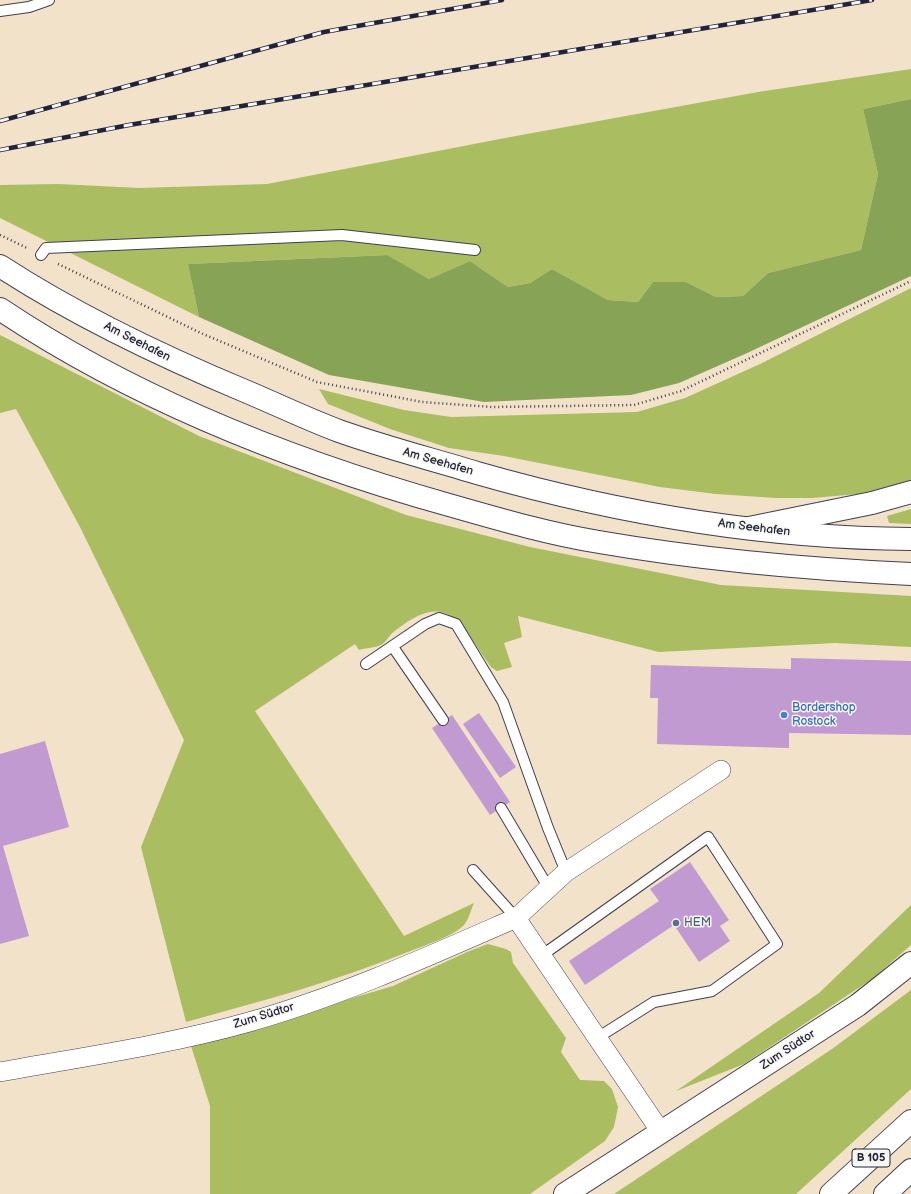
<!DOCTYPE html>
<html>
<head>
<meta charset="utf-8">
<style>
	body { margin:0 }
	canvas { display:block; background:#f2e2c9 }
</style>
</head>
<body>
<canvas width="911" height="1194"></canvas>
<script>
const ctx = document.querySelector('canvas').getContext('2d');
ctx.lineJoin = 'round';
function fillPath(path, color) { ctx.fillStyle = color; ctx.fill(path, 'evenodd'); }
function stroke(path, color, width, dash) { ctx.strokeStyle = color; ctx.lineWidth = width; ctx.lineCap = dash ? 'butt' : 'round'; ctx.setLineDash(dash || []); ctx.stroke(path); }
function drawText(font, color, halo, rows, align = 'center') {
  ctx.font = font + ' "Balsamiq Sans",sans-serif'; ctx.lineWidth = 3; ctx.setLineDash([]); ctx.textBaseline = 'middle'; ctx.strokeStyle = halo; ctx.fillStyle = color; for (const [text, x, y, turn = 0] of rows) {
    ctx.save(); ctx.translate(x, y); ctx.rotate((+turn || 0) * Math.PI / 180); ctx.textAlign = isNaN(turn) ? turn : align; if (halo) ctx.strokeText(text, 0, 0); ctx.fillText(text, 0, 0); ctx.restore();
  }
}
fillPath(new Path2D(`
	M911,69V99L863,109L878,174L861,250L768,273L743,296L716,297L686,282H653L638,302L608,300L552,269L530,283L508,287L470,261L429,279L386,255L188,264L199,317L0,218V185L59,184L139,188L267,184L505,138L758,92Z
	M911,288V481L859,494L812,498H776L716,494L660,487L504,456L449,448L390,429L328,404L319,389L404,410L451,417L637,412L685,398L760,364Z
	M0,335L199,436L406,515L530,547L721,585L911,596V647L835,643L659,652L518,616L522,637L504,643L512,667L497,671L491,667C460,625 450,588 396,630C390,634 386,642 381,645C375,648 365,648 359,650L355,644L255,711L404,936L474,903C471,909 469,919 464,925C455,935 426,945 413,950C339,980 263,1001 186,1022L141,847L184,740L80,527L16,409L0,413Z
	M911,509V524L889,523L887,516Z
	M911,905V945L872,979L744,1064L676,1091L819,993Z
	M488,944L506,949L511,952L513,963L566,1038L561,1052L580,1080L604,1081L612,1089L618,1107L614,1127L605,1141L530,1194H210V1106L191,1046L393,986L467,952Z
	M911,990V1089L796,1194H614L832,1049Z`), '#aabd60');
fillPath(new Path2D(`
	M911,99V276L745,354L679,383L631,395L484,402L329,375L199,317L188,264L387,255L429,279L470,261L508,287L530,283L552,269L608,300L638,302L653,282H686L716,297L743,296L768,273L861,250L878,174L863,109Z`), '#87a456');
fillPath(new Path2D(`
	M791,658L911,661V735L789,733V748L657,744L658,698H650L651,665L791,669Z
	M479,713L516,767L500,778L463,724Z
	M452,715L510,802L490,815L432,728Z
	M45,741L69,827L3,846L29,936L0,944V754Z
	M690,862L729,920L720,926L730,941L699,962L674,925L585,985L569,961L659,901L650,889Z`), '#c09ad1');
const service = new Path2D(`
	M0,11L29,7L49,0
	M41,255L46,248L342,235L475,250
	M393,647L443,720
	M366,664L425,624L439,618L456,624L503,702L548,828L566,872
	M501,808L548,887
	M473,870L516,918
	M541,956L708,837L777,944L712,991L654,1002L597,1038`);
const minor = new Path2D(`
	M516,918L566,872L721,770
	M0,1072C83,1057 167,1045 249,1022C341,996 429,956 516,918L661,1132`);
const tertiary = new Path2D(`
	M0,266C77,316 161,356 245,391C276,404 307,419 339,431C384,447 431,459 477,473C617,513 765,538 911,539
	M0,309C136,400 292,461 449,505C498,519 549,534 599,542C703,560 806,569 911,574
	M565,1194L858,1005L911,963`);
const trunk = new Path2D(`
	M831,1194L911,1121
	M885,1194L911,1170`);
const motorway = new Path2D(`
	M749,528L872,503L911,492`);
stroke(service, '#413f50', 12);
stroke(minor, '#413f50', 20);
stroke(tertiary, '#413f50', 24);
stroke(trunk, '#413f50', 24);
stroke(motorway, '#413f50', 24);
stroke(new Path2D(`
	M0,235L27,248
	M58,264L203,334L317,382L422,402L492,407L634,405L681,391L911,281`), '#413f50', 2.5, [1, 3]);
stroke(service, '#fff', 10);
stroke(minor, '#fff', 19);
stroke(tertiary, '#fff', 22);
stroke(trunk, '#fff', 22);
stroke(motorway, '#fff', 22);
const rail = new Path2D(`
	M0,121L324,32L502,0
	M0,150L129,125L872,0`);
stroke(rail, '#22223b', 4.5);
stroke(rail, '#f6f6f2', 3, [9]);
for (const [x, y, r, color] of [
	[784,715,4,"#3f7fe0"],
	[676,923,4,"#5c6f8a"]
]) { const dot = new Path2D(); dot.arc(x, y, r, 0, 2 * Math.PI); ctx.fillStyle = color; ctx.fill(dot); stroke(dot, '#f6f6f2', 1.5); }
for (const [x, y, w] of [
	[871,1158,38]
]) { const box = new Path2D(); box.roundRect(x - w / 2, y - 9, w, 18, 3); ctx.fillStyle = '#f6f6f2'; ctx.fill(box); stroke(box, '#22223b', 1); }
drawText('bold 11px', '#22223b', null, [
	["B 105",871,1158]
]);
drawText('12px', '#22223b', '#f6f6f2', [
	["Am Seehafen",137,342,27],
	["Am Seehafen",438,462,16],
	["Am Seehafen",754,528,7],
	["Zum Südtor",264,1016,-17],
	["Zum Südtor",788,1050,-33]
]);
drawText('12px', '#366cbe', '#f6f6f2', [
	["Bordershop",792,708],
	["Rostock",792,722]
], 'left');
drawText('12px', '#4e5e75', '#f6f6f2', [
	["HEM",684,923]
], 'left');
</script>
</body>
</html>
